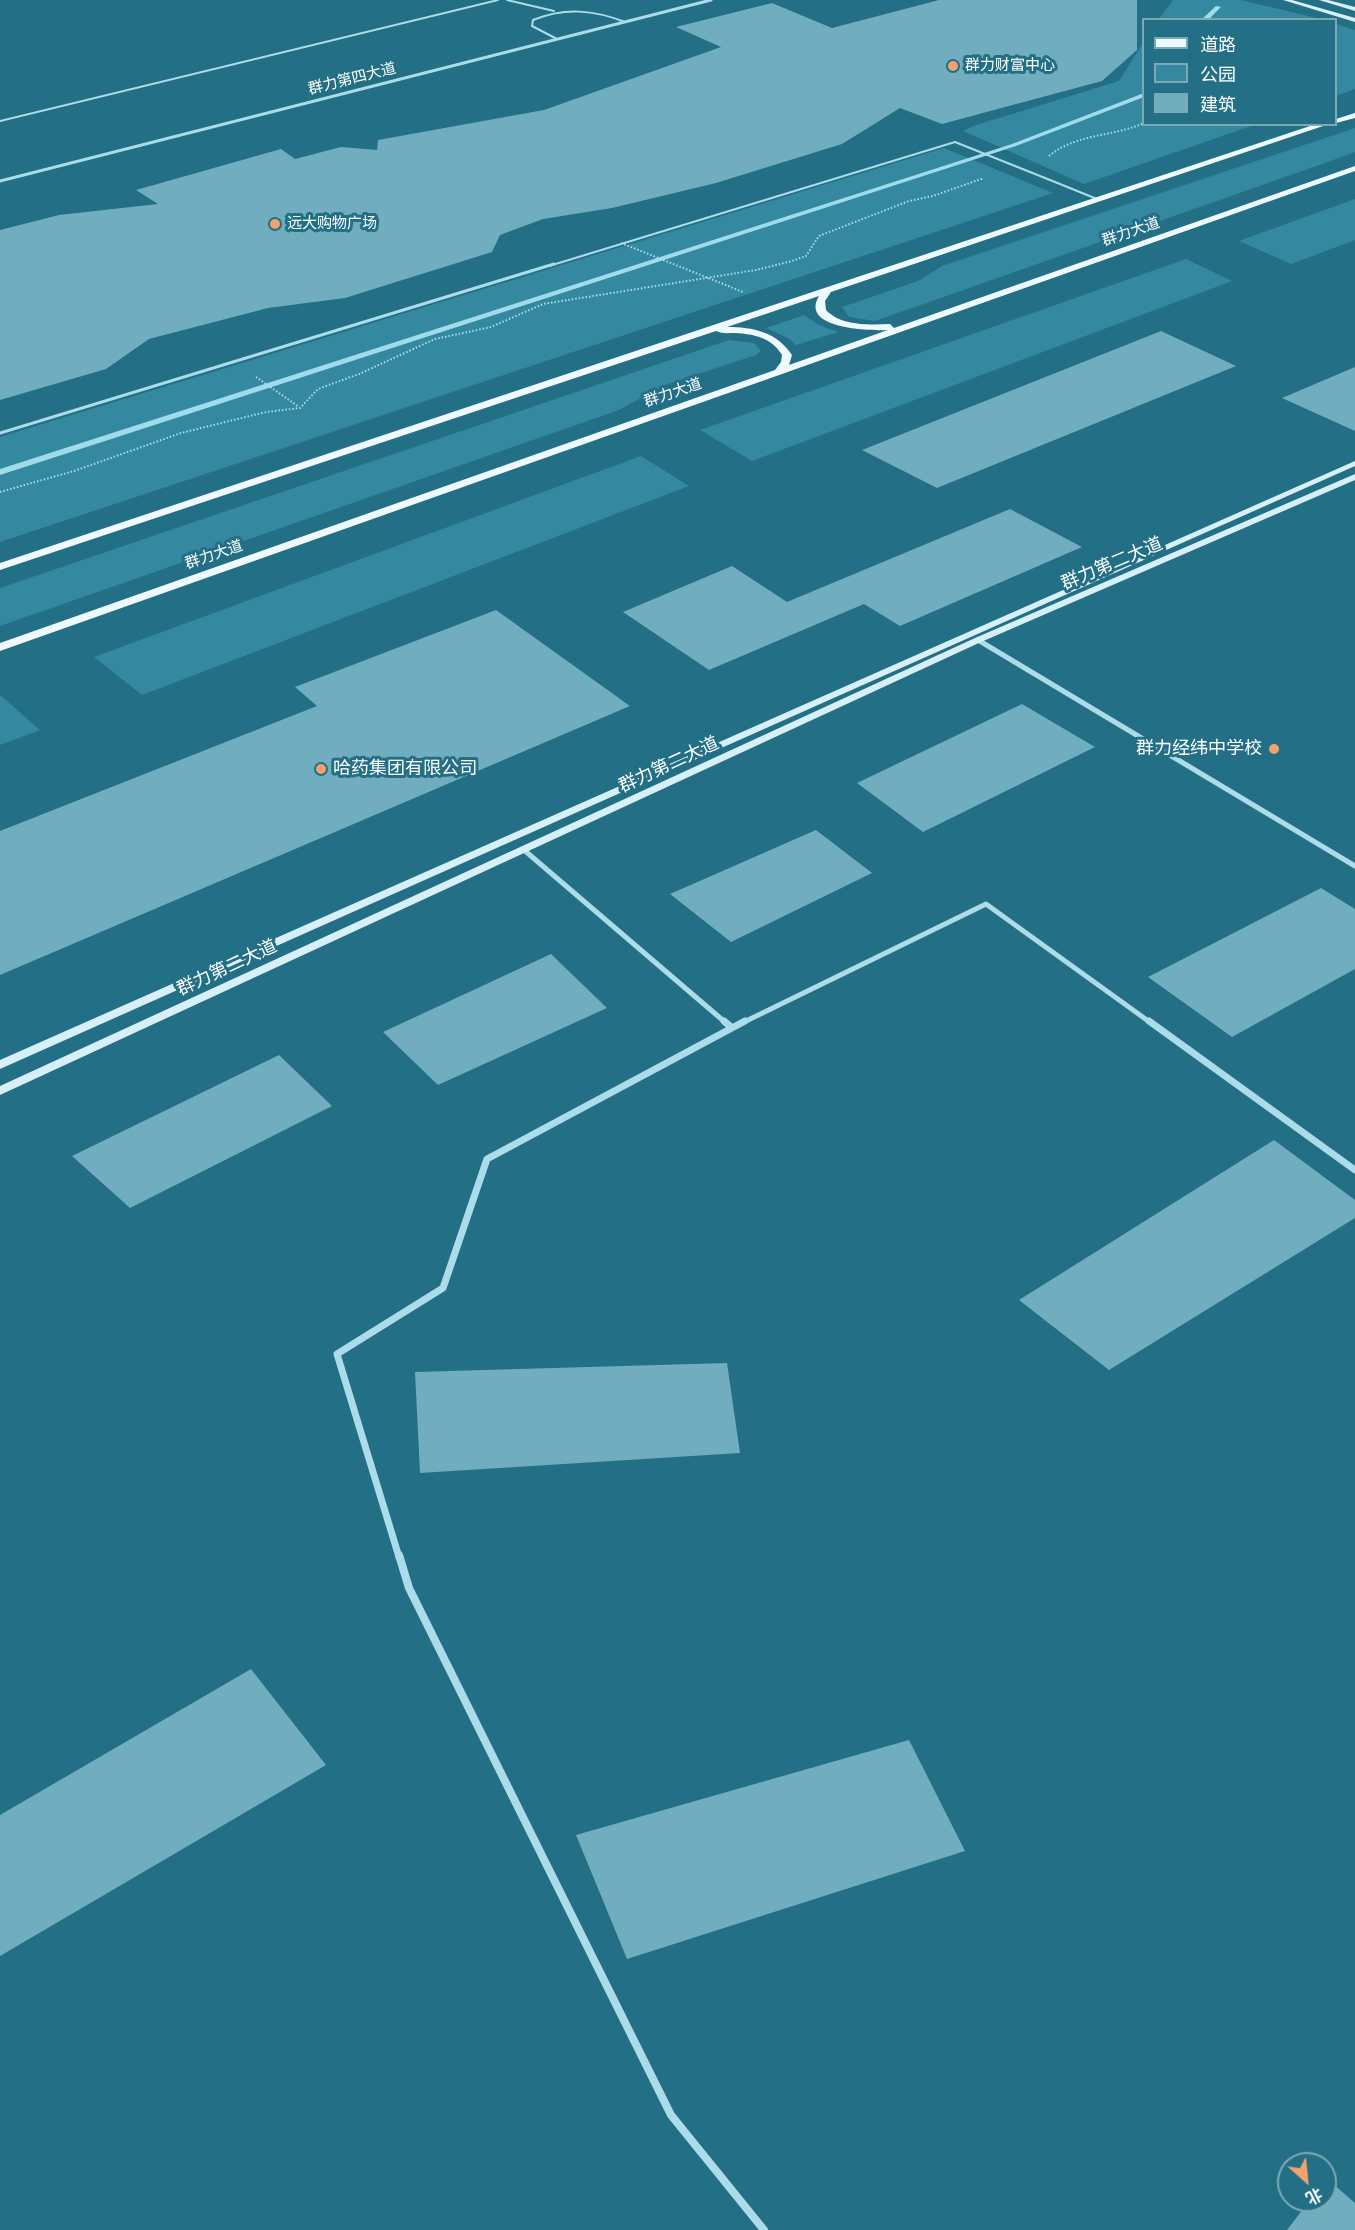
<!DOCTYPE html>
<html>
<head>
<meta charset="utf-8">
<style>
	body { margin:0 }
	#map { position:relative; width:1355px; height:2230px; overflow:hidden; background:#236f85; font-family:"PT Sans","Noto Sans SC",sans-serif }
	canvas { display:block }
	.legend { position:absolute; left:1142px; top:18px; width:195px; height:108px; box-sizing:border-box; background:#236f85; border:2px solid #7ba9b6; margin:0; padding:8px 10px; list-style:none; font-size:18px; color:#fff }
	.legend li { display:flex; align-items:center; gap:12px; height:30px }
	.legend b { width:30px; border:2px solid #7ba9b6 }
	.north { position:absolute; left:1277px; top:2152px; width:60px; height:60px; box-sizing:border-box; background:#236f85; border:2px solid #7ba9b6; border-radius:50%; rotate:153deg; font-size:16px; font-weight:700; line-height:24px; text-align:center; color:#fff }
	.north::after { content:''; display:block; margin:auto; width:21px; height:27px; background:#f4a16f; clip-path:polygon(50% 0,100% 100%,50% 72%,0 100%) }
</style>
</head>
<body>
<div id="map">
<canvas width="1355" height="2230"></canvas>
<ul class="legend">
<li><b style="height:8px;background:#effafe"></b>道路</li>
<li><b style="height:16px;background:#3489a1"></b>公园</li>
<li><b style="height:16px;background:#70adbe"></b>建筑</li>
</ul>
<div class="north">北</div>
</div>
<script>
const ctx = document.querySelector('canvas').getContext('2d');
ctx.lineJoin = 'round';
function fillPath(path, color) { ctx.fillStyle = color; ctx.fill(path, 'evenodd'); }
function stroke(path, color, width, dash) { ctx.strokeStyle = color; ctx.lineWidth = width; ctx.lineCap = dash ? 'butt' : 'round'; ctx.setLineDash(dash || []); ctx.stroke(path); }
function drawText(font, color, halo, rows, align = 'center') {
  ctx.font = font + ' "PT Sans","Noto Sans SC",sans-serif'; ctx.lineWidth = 6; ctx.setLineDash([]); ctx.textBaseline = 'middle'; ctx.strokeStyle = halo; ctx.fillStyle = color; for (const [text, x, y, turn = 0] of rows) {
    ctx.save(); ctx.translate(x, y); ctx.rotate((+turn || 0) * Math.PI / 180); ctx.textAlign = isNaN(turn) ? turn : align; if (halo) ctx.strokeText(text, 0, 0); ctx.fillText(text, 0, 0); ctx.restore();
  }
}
fillPath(new Path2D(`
	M1173,0H1241L1320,19H1159Z
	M1336,24L1355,30V89L1336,96Z
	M1143,43L1144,124L1254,125L1084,184L963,131L973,126L1119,81Z
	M1355,128V152L1325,163L875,321L849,317L842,307L918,281L942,266Z
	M944,148L1053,193L0,542V437Z
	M1355,199V240L1291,264L1239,241Z
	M1186,259L1232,281L752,461L700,430Z
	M804,315L819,325L838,332L796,345L790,339L766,328Z
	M729,340L754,343L761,351L756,355L665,385L619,410L0,626V588Z
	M641,456L689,486L142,695L94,657Z
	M0,695L40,730L0,745Z`), '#3489a1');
fillPath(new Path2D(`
	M1216,6L1221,7L1208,20H1201Z
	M1144,93V97L1016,146L0,475V469L1012,144Z`), '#a0dbea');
fillPath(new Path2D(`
	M939,0H1137V50L1102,81L942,124L900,108L842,144L716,183L612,208L543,219L500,235L492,252L345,298L268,308L149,339L106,369L0,400V230L59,215L158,204L136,190L281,149L295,159L341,147L377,150L378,140L544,110L721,47L676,27L772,3L832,28Z
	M1161,331L1236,366L937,488L862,450Z
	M1355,367V431L1282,398Z
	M1010,509L1082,547L900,626L864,604L709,670L623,612L732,566L787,602Z
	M496,610L630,706L0,975V831L317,706L295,687Z
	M1022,704L1095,747L923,832L857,783Z
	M816,830L872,873L731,942L670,894Z
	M1321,888L1355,909V969L1232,1037L1148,977Z
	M551,954L607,1008L438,1085L383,1032Z
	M279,1055L332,1106L130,1208L72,1156Z
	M1274,1140L1355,1200V1218L1109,1370L1019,1300Z
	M727,1363L740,1453L420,1473L415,1372Z
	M251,1669L326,1765L0,1956V1815Z
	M909,1740L965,1851L627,1959L576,1835Z
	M1325,2177L1355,2203V2230H1287L1310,2200H1325Z`), '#70adbe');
stroke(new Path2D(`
	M1049,156C1077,133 1113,137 1144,123
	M256,377L299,407
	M0,492L74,471L181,433L266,412L300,408L318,389L359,374L435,339L491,327L543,304L756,270L792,261L806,256L819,236L909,201L933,196L984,178`), '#acdce9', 2, [1.5, 2]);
stroke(new Path2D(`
	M507,0L554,11
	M557,39L532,26L533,20C565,7 594,10 625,22
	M0,121L498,0
	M1045,178L1097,199
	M549,266L955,142`), '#acdce9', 2);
stroke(new Path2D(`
	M0,433L554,264`), '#acdce9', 3);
stroke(new Path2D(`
	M0,181L711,0`), '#acdce9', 3);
stroke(new Path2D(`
	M978,640L1355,866
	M524,850L726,1023
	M742,1023L986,904L1151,1023`), '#acdce9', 5);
stroke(new Path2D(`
	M724,1021L732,1028
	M1149,1021L1355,1170
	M399,1557L337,1354L443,1288L487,1159L745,1021`), '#acdce9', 7);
stroke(new Path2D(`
	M399,1555L409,1588L671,2115L764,2230`), '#acdce9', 8);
fillPath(new Path2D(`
	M1283,0H1292L1355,18V22Z
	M1319,0H1328L1355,7V11Z
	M1355,461V466L0,1069V1060Z
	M1355,474V480L981,642L0,1095V1086L975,638Z`), '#d7f0f7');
fillPath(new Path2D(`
	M1355,113V118L1336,123V119Z
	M1316,124H1329L831,292L825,301L826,310C841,326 869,325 890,324L894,328L1355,166V171L0,651V643L775,370L781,362L782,355C772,338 754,334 735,333C728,333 722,334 716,331L0,570V563ZM819,296C799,329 871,331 888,330L789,365L792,355C777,332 753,327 727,327Z`), '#effafe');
stroke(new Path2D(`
	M621,243L743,292`), '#acdce9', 2, [1.5, 2]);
stroke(new Path2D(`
	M955,142L1045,178`), '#acdce9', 2);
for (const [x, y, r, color] of [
	[953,66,6,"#f4a16f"],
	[275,224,6,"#f4a16f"],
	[1274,749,6,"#f4a16f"],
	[321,769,6,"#f4a16f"]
]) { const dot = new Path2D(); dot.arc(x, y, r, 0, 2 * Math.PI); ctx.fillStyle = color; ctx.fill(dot); stroke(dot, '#236f85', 2); }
drawText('15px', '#fff', '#236f85', [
	["群力财富中心",965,66],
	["远大购物广场",287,224]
], 'left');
drawText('15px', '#fff', '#236f85', [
	["群力第四大道",352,79,-14],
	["群力大道",1131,232,-19],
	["群力大道",673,393,-19],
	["群力大道",214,555,-19]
]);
drawText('18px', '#fff', '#236f85', [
	["群力第二大道",1112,564,-23],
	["群力第二大道",669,765,-25],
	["群力第二大道",227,968,-25]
]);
drawText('18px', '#fff', '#236f85', [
	["群力经纬中学校",1262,749],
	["哈药集团有限公司",333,769,"left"]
], 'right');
</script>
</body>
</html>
